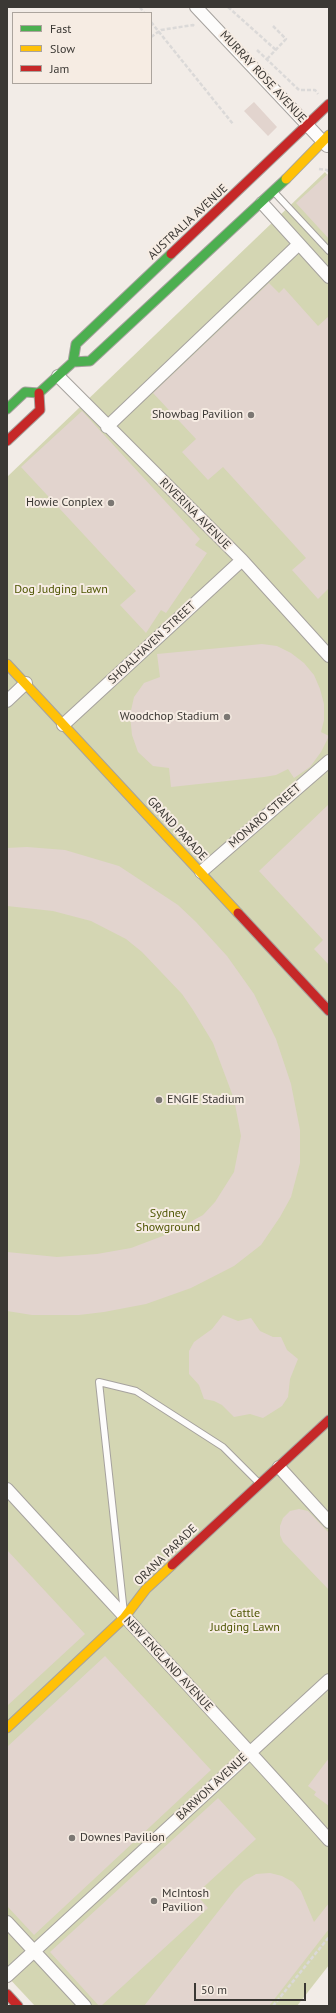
<!DOCTYPE html>
<html>
<head>
<meta charset="utf-8">
<style>
	body { margin:0 }
	#map { position:relative; width:336px; height:2013px; overflow:hidden; background:#f2ece7; font-family:"PT Sans",sans-serif }
	canvas { display:block }
	.frame { position:absolute; inset:0; border:8px solid #3b3834; pointer-events:none }
	.legend { position:absolute; left:12px; top:12px; width:140px; height:72px; box-sizing:border-box; background:#f6ece3; border:1px solid #aba49d; margin:0; padding:5px 7px; list-style:none; font-size:12px; color:#3b3834 }
	.legend li { display:flex; align-items:center; gap:8px; height:20px }
	.legend b { width:20px; border:1px solid #aba49d }
	.scale { position:absolute; left:194px; top:1983px; width:112px; height:18px; box-sizing:border-box; border:2px solid #3b3834; border-top:0; padding-left:5px; font-size:12px; line-height:14px; white-space:nowrap; color:#3b3834; -webkit-text-stroke:3px #f6ece3; paint-order:stroke }
</style>
</head>
<body>
<div id="map">
<canvas width="336" height="2013"></canvas>
<div class="frame"></div>
<ul class="legend">
<li><b style="height:5px;background:#4caf50"></b>Fast</li>
<li><b style="height:5px;background:#ffc107"></b>Slow</li>
<li><b style="height:5px;background:#c62828"></b>Jam</li>
</ul>
<div class="scale">50 m</div>
</div>
<script>
const ctx = document.querySelector('canvas').getContext('2d');
ctx.lineJoin = 'round';
function fillPath(path, color) { ctx.fillStyle = color; ctx.fill(path, 'evenodd'); }
function stroke(path, color, width, dash) { ctx.strokeStyle = color; ctx.lineWidth = width; ctx.lineCap = dash ? 'butt' : 'round'; ctx.setLineDash(dash || []); ctx.stroke(path); }
function drawText(font, color, halo, rows, align = 'center') {
  ctx.font = font + ' "PT Sans",sans-serif'; ctx.lineWidth = 4; ctx.setLineDash([]); ctx.textBaseline = 'middle'; ctx.strokeStyle = halo; ctx.fillStyle = color; for (const [text, x, y, turn = 0] of rows) {
    ctx.save(); ctx.translate(x, y); ctx.rotate((+turn || 0) * Math.PI / 180); ctx.textAlign = isNaN(turn) ? turn : align; if (halo) ctx.strokeText(text, 0, 0); ctx.fillText(text, 0, 0); ctx.restore();
  }
}
fillPath(new Path2D(`
	M325,172L329,177V1965L297,2006H35L7,1976V477Z`), '#d4d6b3');
fillPath(new Path2D(`
	M254,102L277,127L268,136L244,111Z
	M329,173V239L296,203Z
	M269,283L279,293L284,288L318,326L329,316V588L318,599L292,570L306,558L223,467L208,480L182,452L196,439L153,393Z
	M82,411L200,539L195,545L207,553L166,613L161,610L146,633L120,605L136,591L21,467Z
	M262,644L277,646L291,653L304,663L314,675L320,689L324,704V720L321,732L329,736L321,752L310,767L294,778L288,769L276,775L264,777L171,787L169,768L153,766L138,752L132,735L130,715L134,697L144,683L160,677L157,654Z
	M329,804V965L314,949L323,940L259,871Z
	M27,847L65,850L119,866L178,905L196,922L227,956L254,994L276,1039L291,1084L300,1130V1163L291,1197L280,1217L261,1245L234,1266L191,1288L146,1304L104,1312L79,1315H32L7,1311V1252L57,1257L97,1254L131,1248L168,1234L203,1215L215,1202L234,1172L241,1136L234,1099L213,1043L193,1010L182,994L142,952L126,939L91,921L53,911L7,906V848Z
	M223,1315L238,1321L251,1318L260,1331L273,1337H281L287,1350L298,1359L290,1379L288,1397L282,1406L263,1418L250,1414L234,1417L222,1405L214,1401L204,1399L199,1385L189,1374V1351L194,1342L212,1329Z
	M299,1509L308,1511L329,1533V1590L283,1542L280,1535V1526L283,1518L290,1511Z
	M7,1550L85,1634L7,1706Z
	M105,1656L211,1770L34,1935L7,1906V1747Z
	M329,1758V1806L314,1795L316,1792L308,1786Z
	M218,1798L256,1839L196,1894L208,1908L101,2006H99L50,1952Z
	M270,1873L282,1876L293,1882L301,1891L314,1922L329,1903V1929L269,2006H144L235,1890L244,1881L256,1874Z`), '#e2d4ce');
const lane = new Path2D(`
	M275,193L329,251
	M124,1613L99,1382L136,1391L223,1447L258,1482`);
const street = new Path2D(`
	M196,7L327,146
	M262,203L329,277
	M58,376L242,560L329,656
	M107,427L299,244
	M7,701L26,683
	M63,725L242,560
	M201,872L329,761
	M279,1467L329,1522
	M7,1489C114,1606 223,1721 329,1840
	M7,1922L85,2006
	M7,1976L329,1680`);
const fast = new Path2D(`
	M73,362L90,361L286,179
	M7,409L25,392L39,393L73,362L76,344L171,254`);
const slow = new Path2D(`
	M286,179L329,135
	M7,664L238,913
	M7,1728L124,1618L146,1589L172,1565`);
const jam = new Path2D(`
	M171,254L329,104
	M7,441L40,410L39,393
	M238,913L329,1011
	M172,1565L329,1420
	M7,1994L18,2006`);
stroke(lane, '#a6a29e', 8);
stroke(street, '#a6a29e', 14);
stroke(fast, '#a6a29e', 11);
stroke(slow, '#a6a29e', 11);
stroke(jam, '#a6a29e', 11);
stroke(new Path2D(`
	M140,7L144,13
	M228,7L276,50
	M151,22L233,124
	M151,37L161,30L193,25L195,27
	M257,50L299,90H315L318,94
	M267,59L286,39L273,26
	M319,169L327,170L329,172
	M273,2006L329,1937`), '#dbd9d8', 2.5, [4, 2]);
stroke(lane, '#fdfcfb', 6);
stroke(street, '#fdfcfb', 12);
stroke(fast, '#4caf50', 9);
stroke(slow, '#ffc107', 9);
stroke(jam, '#c62828', 9);
for (const [x, y, r, color] of [
	[251,415,4,"#7b7773"],
	[111,503,4,"#7b7773"],
	[227,717,4,"#7b7773"],
	[159,1100,4,"#7b7773"],
	[72,1838,4,"#7b7773"],
	[154,1901,4,"#7b7773"]
]) { const dot = new Path2D(); dot.arc(x, y, r, 0, 2 * Math.PI); ctx.fillStyle = color; ctx.fill(dot); stroke(dot, '#f6ece3', 1.5); }
drawText('12px', '#3b3834', '#f6ece3', [
	["MURRAY ROSE AVENUE",263,77,47],
	["AUSTRALIA AVENUE",188,222,-43],
	["RIVERINA AVENUE",195,514,45],
	["SHOALHAVEN STREET",152,643,-43],
	["MONARO STREET",265,816,-41],
	["GRAND PARADE",177,829,47],
	["ORANA PARADE",166,1555,-44],
	["NEW ENGLAND AVENUE",168,1664,47],
	["BARWON AVENUE",212,1787,-43]
]);
drawText('12px', '#3b3834', '#f6ece3', [
	["Showbag Pavilion",243,415],
	["Howie Conplex",103,503],
	["Woodchop Stadium",219,717],
	["ENGIE Stadium",167,1100,"left"],
	["Downes Pavilion",80,1838,"left"],
	["McIntosh",162,1894,"left"],
	["Pavilion",162,1908,"left"]
], 'right');
drawText('12px', '#505705', '#f6ece3', [
	["Dog Judging Lawn",61,590],
	["Sydney",168,1214],
	["Showground",168,1228],
	["Cattle",245,1614],
	["Judging Lawn",245,1628]
]);
</script>
</body>
</html>
